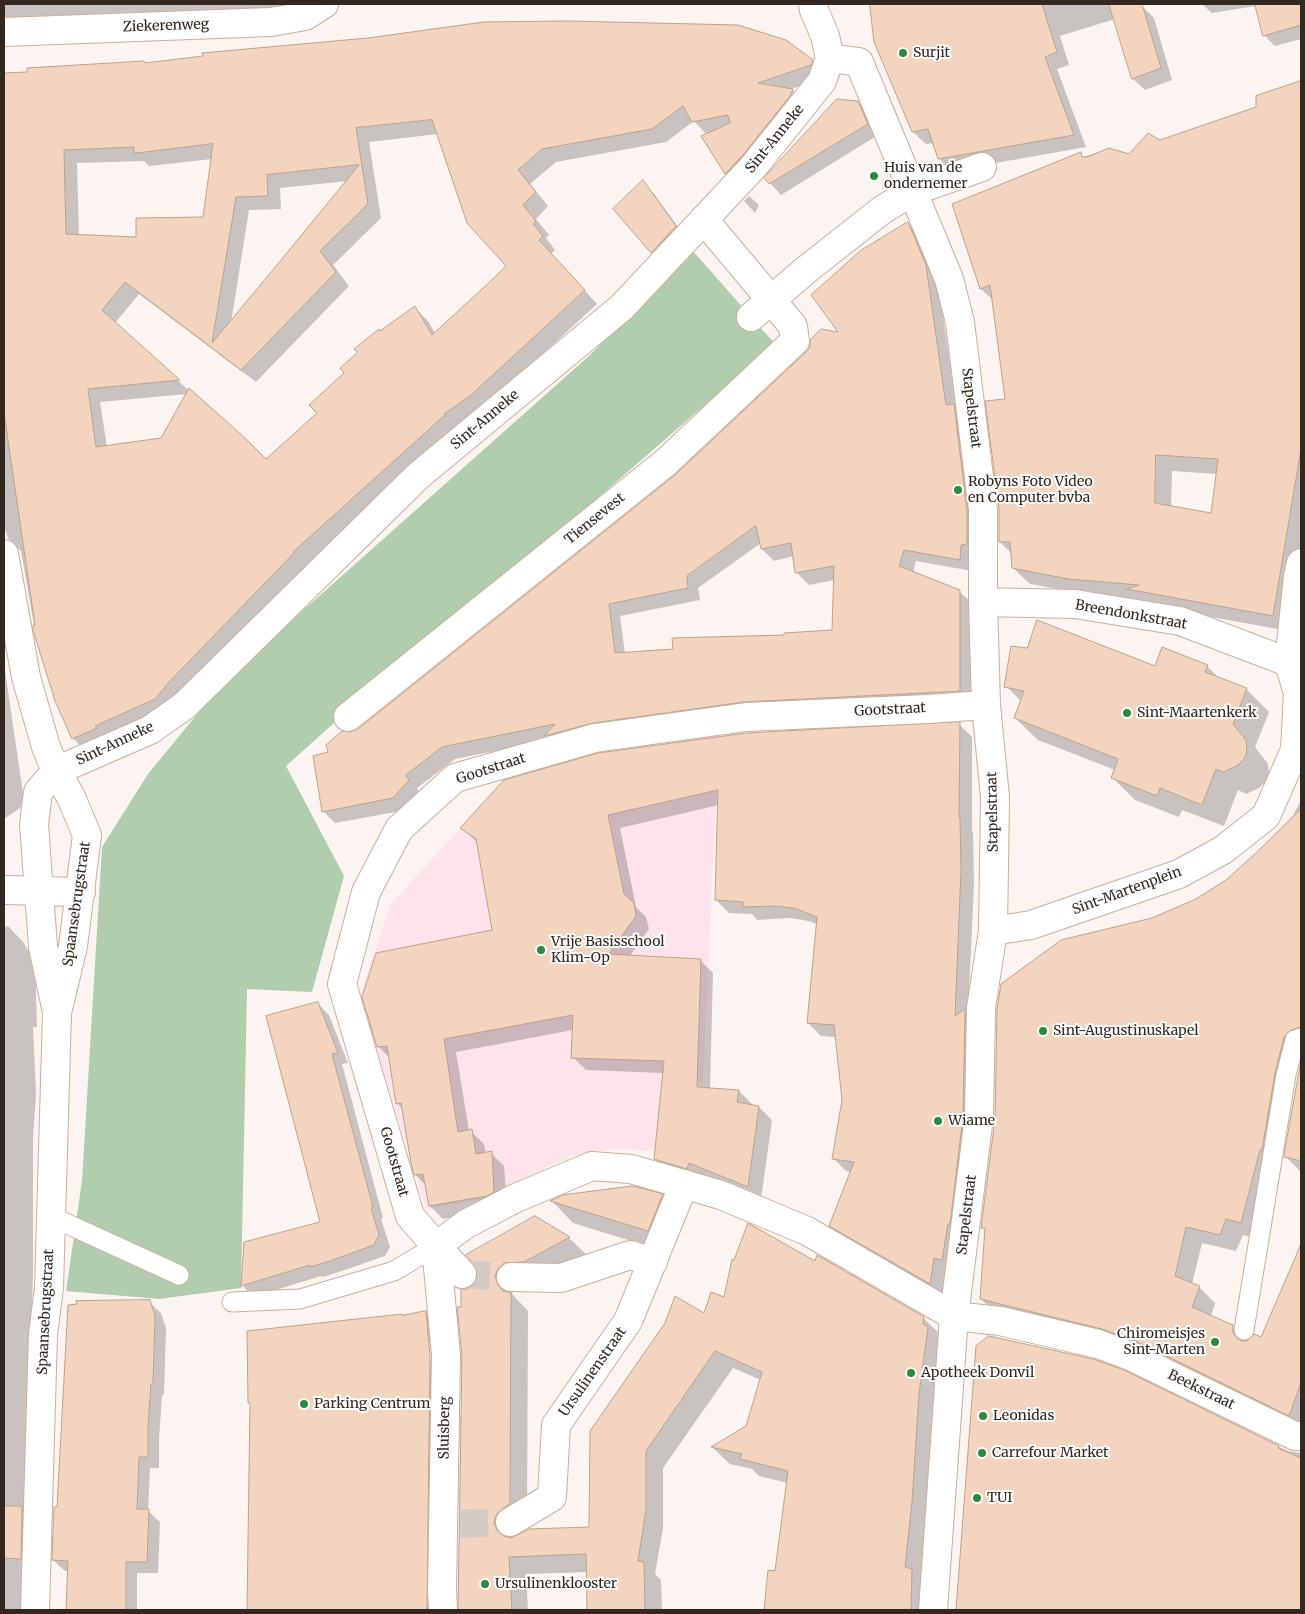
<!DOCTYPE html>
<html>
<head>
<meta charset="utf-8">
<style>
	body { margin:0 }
	#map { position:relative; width:1305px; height:1614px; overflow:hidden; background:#fbf4f0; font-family:Merriweather,serif }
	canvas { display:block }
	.frame { position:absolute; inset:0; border:5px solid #33281f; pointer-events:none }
</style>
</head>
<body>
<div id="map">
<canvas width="1305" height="1614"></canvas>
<div class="frame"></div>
</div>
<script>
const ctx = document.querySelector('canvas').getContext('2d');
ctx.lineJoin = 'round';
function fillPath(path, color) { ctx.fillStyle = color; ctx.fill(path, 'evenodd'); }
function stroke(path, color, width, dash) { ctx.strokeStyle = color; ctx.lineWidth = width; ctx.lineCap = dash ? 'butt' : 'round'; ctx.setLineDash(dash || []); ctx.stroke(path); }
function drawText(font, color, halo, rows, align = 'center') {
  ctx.font = font + ' Merriweather,serif'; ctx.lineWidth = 4; ctx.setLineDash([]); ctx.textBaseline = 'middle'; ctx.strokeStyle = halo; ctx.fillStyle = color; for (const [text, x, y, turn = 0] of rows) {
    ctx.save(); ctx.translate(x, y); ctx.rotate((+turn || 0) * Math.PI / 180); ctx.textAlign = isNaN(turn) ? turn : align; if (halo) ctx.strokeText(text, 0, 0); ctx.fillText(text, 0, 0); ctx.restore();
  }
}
fillPath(new Path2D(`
	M719,732L703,1083L663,1078L654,1151L612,1149L572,1156L477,1200L426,1209L360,995L390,905L497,788Z`), '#fee4ea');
fillPath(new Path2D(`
	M692,250L775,344L426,647L353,706L286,766L344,876L312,992L247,989L241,1288L159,1299L66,1291L82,1181L102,847L148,774L226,679L590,355Z`), '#b0cead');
fillPath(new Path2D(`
	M4,4H307L308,9L4,19Z
	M871,4H1139V7L1142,6L1154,18L1172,80L1145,90L1133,79L1115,19L1060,36L1069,65L1057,69L1086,147L951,171L939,158L934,143L926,144L913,132L876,41Z
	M1202,4H1301V39L1275,46L1264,35L1256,6L1212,13Z
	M812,61L826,74L824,78L791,89L806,104L739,186L726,173L703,136L707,135L694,121L666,142L556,162L530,184L548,206L536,219L549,235L546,238L555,250L551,254L597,304L483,409L458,430L306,566L307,568L183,695L86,752L73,738L35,630L21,551L8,538L4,526V74L145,64ZM438,134L508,266L435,333L428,321L415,308L380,333L346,373L319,413L266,461L115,323L139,294L256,382L349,286L333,265L381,218L369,142ZM212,159L204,218L138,238L79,236L77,163L144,161L149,166ZM348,181L231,323L249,210L281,209L280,188ZM187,394L162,439L107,447L100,402Z
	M1301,82V578L1294,632L1145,605L1138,599L1085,594L1030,584L1013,568L1012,554L1000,542L1007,400L994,301L981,289L1080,154L1083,157L1108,149L1130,155L1160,141L1258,108L1257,97ZM1172,471L1217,474L1212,514L1171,507Z
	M858,102L870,114L878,135L781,195L770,183Z
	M643,182L654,194L687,239L664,263L615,210Z
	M749,196L759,205L755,213L744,201Z
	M908,224L920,236L938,278L956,407L966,417L972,571L916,561L913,573L959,591L972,603L971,703L549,740L455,759L417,788L420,793L406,810L335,823L323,811L330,753L350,734L358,730L676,476L841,334ZM761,543L762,549L774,561L794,556L796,572L809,585L835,580L833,631L674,650L625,654L620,616L700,600L698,588Z
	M4,664L24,800L20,808L4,819Z
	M1207,666L1221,680L1246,689L1269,712L1255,747L1268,764L1269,774L1267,780L1259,788L1246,794L1238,790L1224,826L1182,810L1179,817L1135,800L1112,777L1115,770L1038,740L1015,718L1022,702L1006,686L1155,667Z
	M959,724L972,737V831L973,832L974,884L968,1014L978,1023L942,1296L843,1238L830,1225L851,1172L846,1171L833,1158L843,1100L836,1037L821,1036L808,1023L817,924L808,921L790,918L757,920L752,914L729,913L716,900L719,805L620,828L636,907L646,917L649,929L629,957L700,960L713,973L710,1089L739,1091L752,1104L751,1106L759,1107L772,1120L761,1199L668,1172L655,1159L664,1073L586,1070L573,1057V1030L456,1052L469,1131H471L484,1144L486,1154L491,1153L504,1166L507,1205L500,1208L443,1219L430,1206L426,1186L416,1175L403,1109L397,1103L390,1058L378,1046L493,931L478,843L462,828Z
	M1301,800V1052L1257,1238L1243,1235L1236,1251L1202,1243L1192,1284L1199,1287L1215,1303L1211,1316L1233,1326L1248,1342L1262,1339L1301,1249V1429L997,1315L981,1299L986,1231L982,1227L1153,919L1196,900L1227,881L1256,855L1293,816Z
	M8,926L24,943L27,949L35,957L37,1027H33L36,1094L33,1138V1275L31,1333L27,1610H4V928Z
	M318,1004L329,1015L348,1063L342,1064L383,1218L381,1219L390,1247L385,1256L342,1271L323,1277L321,1276L253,1297L243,1286L245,1242L321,1222Z
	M1301,1066V1172L1285,1156Z
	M662,1196L684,1218L670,1253L573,1223L552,1201Z
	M535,1218L569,1238L586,1254L541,1278L515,1286L512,1294L528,1311L527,1521L514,1531L512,1538L590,1528L704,1315L725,1299L815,1263L923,1318L941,1335L923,1610H761L766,1609L776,1572L788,1483L759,1476L752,1469L730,1464L713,1448L747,1427L761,1380L733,1368L663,1468V1528L655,1574L661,1580L662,1610H588V1572L526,1574L528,1610H459L462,1308L474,1286Z
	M149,1302L161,1313L166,1328L164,1395H162L159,1439V1468H150L148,1511L160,1522L158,1573H137V1610H68L69,1571H65L53,1560L58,1509Z
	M426,1312L455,1341L443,1610H248L251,1404L249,1402L403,1316ZM428,1342H430L432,1362H430Z
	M978,1347L1123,1372L1288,1451L1301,1453V1610H956Z`), '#0003');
const building = new Path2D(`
	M870,4H1042L1057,52L1045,57L1074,135L938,159L928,129L912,132L874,42Z
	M1109,4H1142L1161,68L1132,79Z
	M1255,4H1301V25L1263,36Z
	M568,21L738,25L786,40L813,60L811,65L758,83L793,89L790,96L742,156L725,174L701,136L730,123L728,115L692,122L683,106L652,129L542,149L518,170L536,192L523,205L536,221L533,224L543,236L539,240L585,290L470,396L444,414L445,415L293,552L294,553L170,681L155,699L95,726L97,728L72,739L55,701L33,630V625H35L4,413V73L27,72V68L144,61L145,63L203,56L202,53L368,38L484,22ZM432,120L467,223L506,266L495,277L432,335L415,306L380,331L379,329L354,349L358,352L340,368L344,373L309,405L317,413L266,459L246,439L189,388L161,438L96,447L88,389L180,380L102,310L125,282L241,370L336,272L320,251L368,204L356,128ZM213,144L203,217L136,218V237L66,234L64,150L134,147V153ZM359,165L272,271L212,343L236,197L268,196L267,175Z
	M1301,81V449L1273,616L1127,589L1139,585L1068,579L1012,568L1010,542H999V508L985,401L1005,399L990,285L980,289L952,204L1081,152L1082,157H1087L1109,148L1129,154L1148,133L1160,140L1256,107V96ZM1156,455L1218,459L1211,513L1155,503Z
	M837,99L858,101L868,124L769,184L764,178Z
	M643,180L676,226L651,253L613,209Z
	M908,222L926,265L946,405L954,404L967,511V544L961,545L960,560L904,550L899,566L960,590V691L744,702L593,723L544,736L555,724L442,747L406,775L409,780L393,798L322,812L313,756L328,752L326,745L342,731L350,732L358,729L675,475L806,352L810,347V340L821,329L838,332L811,295L860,251ZM756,526L761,549L791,543L795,573L834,566L832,630L784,633V635L672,638L673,649L615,653L609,604L688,588L687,576Z
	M1037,620L1155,666L1162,647L1208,665L1205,672L1247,688L1233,724L1246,740L1247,751L1245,758L1237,766L1223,772L1216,769L1202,805L1160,788L1157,796L1111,778L1118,759L1014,718L1024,691L1004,687L1011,646L1027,648Z
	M960,722L959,818H960L961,870L955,1016L965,1009L963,1116L950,1224H948L942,1260L934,1258L930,1284L829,1226L854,1162L832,1159L842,1100L834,1025L807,1023L817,917L794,908L776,906L743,907V902L715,900L718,790L608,815L624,894L634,903L636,916L609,954L701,959L697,1087L739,1090L737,1102L759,1106L748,1187L689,1163L687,1169L654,1159L664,1061L571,1058L573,1015L444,1039L458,1132L472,1129L476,1154L492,1151L494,1192L487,1196L429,1206L423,1174L414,1175L411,1163L401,1103L396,1104L387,1046L377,1047L362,997L376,953L492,930L476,839L460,828L504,780L598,753L747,733Z
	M1301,809V1027L1291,1030L1284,1037L1275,1073L1262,1150H1260L1241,1223L1226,1219L1220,1235L1186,1227L1175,1276L1200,1286L1192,1307L1233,1325V1333L1237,1338L1242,1341H1247L1254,1334L1261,1337L1301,1244V1383L1289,1416L1136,1341L1102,1329L980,1299L985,1228H981L995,1119L997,1009L1001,984L1061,940L1152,918L1196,899L1226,880L1255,854Z
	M318,1002L338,1053L332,1054L373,1207L371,1208L379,1235L374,1245L330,1261L310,1267V1265L241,1286L244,1242L320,1222L266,1016Z
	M1301,1061V1161L1284,1157Z
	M633,1186L663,1194L648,1231L550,1201L563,1195Z
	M535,1216L570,1237L524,1262L504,1263L498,1269L495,1276L498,1285L503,1291L511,1293L510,1504L502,1509L496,1515L494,1523L497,1530L503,1536L511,1538L529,1529L589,1527L590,1431L665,1323L675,1296L704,1313L711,1292L724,1297L732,1259L734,1260L748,1223L815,1261L817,1255L924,1317L923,1324L928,1327L919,1394L912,1502L905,1567L912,1569L911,1610H764L768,1570L775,1571L788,1471L740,1459L742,1454L711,1447L746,1426L762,1372L715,1351L646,1451V1510L638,1561L644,1562L645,1610H587L586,1554L509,1557L512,1610H458L462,1355L457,1307H461V1289H466L473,1285L477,1279V1271L473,1263L466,1255Z
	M150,1300L155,1316L153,1384H151L148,1426V1457H139L137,1509H149L147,1562H126V1610H66L68,1561L52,1560L54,1507H57L68,1305L77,1304L76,1301Z
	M426,1311L430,1356L427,1610H247L250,1403H248L247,1331L402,1314V1315Z
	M989,1336L1093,1359L1124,1370L1279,1446L1278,1448L1301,1458V1610H956L976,1346Z
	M4,1506H22L21,1559L4,1558Z`);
fillPath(building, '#f3d4be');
stroke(building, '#bea18c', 1);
stroke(new Path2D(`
	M462,1274L511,1277
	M460,1524L510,1522`), '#d3cbc6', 28, [28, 14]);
const service = new Path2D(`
	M50,1216L179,1275
	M232,1302L300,1299L394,1271L436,1246
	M1244,1330L1286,1075L1295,1040L1301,1038`);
const pedestrian = new Path2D(`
	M436,1246L462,1274
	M511,1277L561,1278L630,1255L653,1262
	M510,1522L552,1497L556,1425L628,1321L684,1184`);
const minor = new Path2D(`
	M830,58L859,62L949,279L960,322L983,510V602L986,705L995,797L993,931L981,1008L979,1117L954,1316L933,1610
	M751,317L806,270L882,210L913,191L982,167
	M983,602L1075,604L1180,621L1301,667
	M348,717L665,463L795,341L793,326L704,220
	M56,771L150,730L184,706L418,476L622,307L754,166L822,81L830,58L825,36L814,10L813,4
	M993,931L1031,925L1179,874L1223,850L1266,816L1295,750L1298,693L1289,663L1298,576L1301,563
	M436,1246L410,1216L342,984L366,892L399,829L455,778L595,738L746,717L928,709L986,705
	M436,1246L466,1224L516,1198L592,1166L631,1169L721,1195L807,1231L954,1316L1000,1321L1098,1344L1130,1356L1295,1436H1301
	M436,1246L446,1355L442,1590L443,1610`);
const tertiary = new Path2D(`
	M4,32L271,22L305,16L324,4
	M4,554L26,677L46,747L56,771L71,797L87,835L73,946L57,1013L49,1288L43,1334L35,1610
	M4,890L81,892
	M56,1007L43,947L34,824L38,792L56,771`);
stroke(service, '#ccae99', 21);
stroke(pedestrian, '#ccae99', 30);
stroke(minor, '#ccae99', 30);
stroke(tertiary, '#ccae99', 30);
stroke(service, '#fff', 19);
stroke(pedestrian, '#fff', 28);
stroke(minor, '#fff', 28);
stroke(tertiary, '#fff', 28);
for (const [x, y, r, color] of [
	[903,53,5,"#2a8a3d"],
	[874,176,5,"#2a8a3d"],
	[958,490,5,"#2a8a3d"],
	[1127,713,5,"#2a8a3d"],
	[541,950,5,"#2a8a3d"],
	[1043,1031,5,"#2a8a3d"],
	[938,1121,5,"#2a8a3d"],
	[1215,1342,5,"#2a8a3d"],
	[911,1373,5,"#2a8a3d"],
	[304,1404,5,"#2a8a3d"],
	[983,1416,5,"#2a8a3d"],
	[982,1453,5,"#2a8a3d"],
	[977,1498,5,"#2a8a3d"],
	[485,1584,5,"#2a8a3d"]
]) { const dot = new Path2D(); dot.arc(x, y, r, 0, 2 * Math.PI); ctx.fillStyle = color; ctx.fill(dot); stroke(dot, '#fff', 2); }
drawText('14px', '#33281f', '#fff', [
	["Ziekerenweg",166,26,-2],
	["Sint-Anneke",775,139,-51],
	["Stapelstraat",971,408,83],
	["Sint-Anneke",485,420,-40],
	["Tiensevest",595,519,-39],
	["Breendonkstraat",1131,615,10],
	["Gootstraat",890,710,-3],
	["Sint-Anneke",115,744,-25],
	["Gootstraat",491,769,-18],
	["Stapelstraat",993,812,-91],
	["Sint-Martenplein",1127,891,-20],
	["Spaansebrugstraat",77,904,-82],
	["Gootstraat",394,1162,74],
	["Stapelstraat",967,1215,-83],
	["Spaansebrugstraat",46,1312,-87],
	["Ursulinenstraat",593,1372,-55],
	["Beekstraat",1201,1390,26],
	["Sluisberg",445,1428,-89]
]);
drawText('14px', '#33281f', '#fff', [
	["Surjit",913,53],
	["Huis van de",884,168],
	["ondernemer",884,184],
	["Robyns Foto Video",968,482],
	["en Computer bvba",968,498],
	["Sint-Maartenkerk",1137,713],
	["Vrije Basisschool",551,942],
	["Klim-Op",551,958],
	["Sint-Augustinuskapel",1053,1031],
	["Wiame",948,1121],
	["Chiromeisjes",1205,1334,"right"],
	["Sint-Marten",1205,1350,"right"],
	["Apotheek Donvil",921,1373],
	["Parking Centrum",314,1404],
	["Leonidas",993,1416],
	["Carrefour Market",992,1453],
	["TUI",987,1498],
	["Ursulinenklooster",495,1584]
], 'left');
</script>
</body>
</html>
